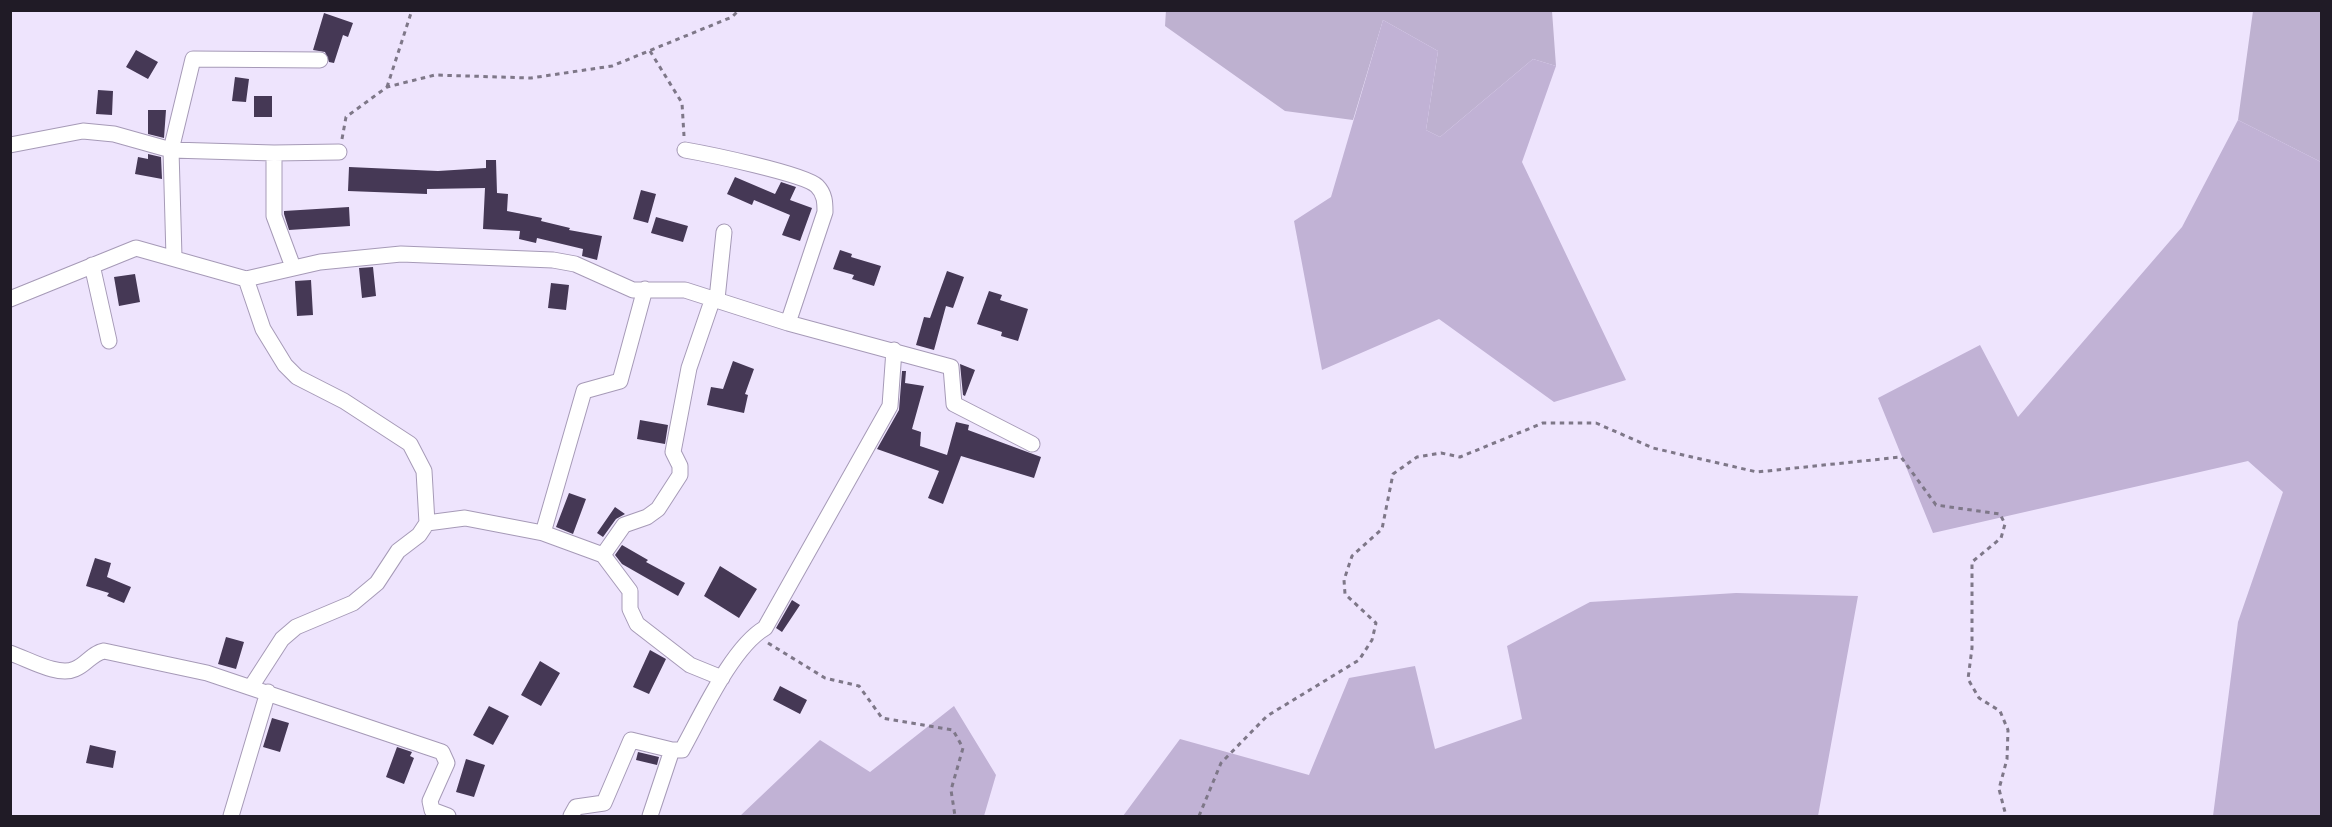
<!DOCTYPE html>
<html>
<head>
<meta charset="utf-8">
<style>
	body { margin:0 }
	#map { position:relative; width:2332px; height:827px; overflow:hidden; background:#eee4fd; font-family:Montserrat,sans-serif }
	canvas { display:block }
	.frame { position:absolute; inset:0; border:12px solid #201b26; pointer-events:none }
</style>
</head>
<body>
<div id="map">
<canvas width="2332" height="827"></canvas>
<div class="frame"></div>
</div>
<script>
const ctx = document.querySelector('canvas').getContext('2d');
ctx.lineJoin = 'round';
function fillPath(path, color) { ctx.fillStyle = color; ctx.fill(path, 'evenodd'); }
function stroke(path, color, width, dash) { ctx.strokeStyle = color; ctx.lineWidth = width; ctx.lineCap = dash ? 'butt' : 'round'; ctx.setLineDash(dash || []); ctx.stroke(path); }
fillPath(new Path2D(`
	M1166,10L1552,11L1556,66L1533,59L1440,137L1426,130L1438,51L1383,20L1353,120L1285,111L1165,26Z
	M2253,11H2321V162L2238,120Z`), '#beb1d0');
fillPath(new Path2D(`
	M1383,20L1438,51L1426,130L1440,137L1533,59L1556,66L1522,162L1626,380L1554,402L1439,319L1322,370L1294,221L1331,197Z
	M2238,120L2321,162V816H2213L2238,622L2283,492L2248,461L1933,533L1878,398L1980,345L2018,417L2182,227Z
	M1736,593L1858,596L1818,816H1123L1180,739L1309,775L1349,678L1415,666L1435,749L1522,719L1507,646L1590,602Z
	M954,706L996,775L984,816H740L820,740L870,772Z`), '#c1b2d5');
fillPath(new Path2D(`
	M324,13L353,23L348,37L343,35L334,63L329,62L325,52L313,50Z
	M136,50L158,62L148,79L126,67Z
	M235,77L249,79L246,102L232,101Z
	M98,90L113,91L112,115L96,114Z
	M254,96H272V117H254Z
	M148,110H166L164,138L148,134Z
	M148,154L161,157L162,179L135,174L138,157L148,159Z
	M486,160H496L497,193L508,194L507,211L542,218L541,221L570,228L569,230L602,236L597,260L582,256L583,249L537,238L536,243L519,239L520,231L483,229L485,188L427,189V194L348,191L349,167L438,171L486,168Z
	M735,177L775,194L781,182L796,187L790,200L812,208L800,241L782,235L790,215L754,200L752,205L727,194Z
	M641,190L656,194L648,223L633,219Z
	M349,207L350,226L289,230L284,214V211Z
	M656,217L688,226L683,242L651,233Z
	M840,250L852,254L851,257L881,266L874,286L852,279L854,275L833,269Z
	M373,267L376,296L362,298L359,268Z
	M947,271L964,277L953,308L946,306L934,350L916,345L924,317L930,318Z
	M135,274L140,302L119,306L114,277Z
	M311,280L313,315L297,316L295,281Z
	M551,283L569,285L566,310L548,308Z
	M989,291L1002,295L1000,300L1028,309L1018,341L1001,336L1002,332L977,324Z
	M733,361L754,369L745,394L748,395L744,413L707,405L711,387L723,389Z
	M960,364L975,370L965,396L963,395Z
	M902,371H906L905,383L924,386L912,429L921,432L920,446L947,455L956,422L969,425L968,430L1041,457L1034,478L961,456L943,504L928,498L939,471L877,449L899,410Z
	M640,420L668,425L665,444L637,439Z
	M569,493L586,499L573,534L556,527Z
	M615,507L625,514L616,519L603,537L597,533Z
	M622,545L648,560L646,562L685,583L678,596L622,564L615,555Z
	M95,558L111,563L107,577L131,587L124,603L107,596L109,593L86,586Z
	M720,566L757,589L739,618L704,596Z
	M792,600L800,605L782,632L776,628Z
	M226,637L244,642L236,669L218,664Z
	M650,650L666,659L649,694L633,687Z
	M540,661L560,673L541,706L521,695Z
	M780,686L807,700L800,714L773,700Z
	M489,706L509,716L493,745L473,735Z
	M272,718L289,723L280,752L263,747Z
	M90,745L116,751L113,768L86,763Z
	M397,747L412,752L410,756L414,758L404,784L386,777Z
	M638,752L659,757L657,765L636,760Z
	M466,759L485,765L474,797L456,792Z`), '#453855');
const minor = new Path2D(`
	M10,145L83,131L114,134L171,150L274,153
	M685,150C708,154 805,174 817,186C825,194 825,203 825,212L788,323
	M174,257L171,150L193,59L320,60
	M92,265L109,341
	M293,267L274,216V153L339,152
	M246,279L263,329L285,365L297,377L344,401L410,444L424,471L427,523L419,535L398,551L377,583L353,603L296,627L282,639L251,687
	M10,299L136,248L246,279L320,262L401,254L553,260L575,264L633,290H685L788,323L951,367L954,404L1032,444
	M717,299L724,232
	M427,523L465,518L543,533L603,555L630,591V609L637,624L690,665L722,678
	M543,533L584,391L620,381L645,289
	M603,555L624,525L647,517L658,509L680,475V466L673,452L689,368L713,298
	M10,653C28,659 58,677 75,669C86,665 92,653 104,651L207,673L442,752L447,763L430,801L432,810L448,816
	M231,816L268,692
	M571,816L576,807L604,803L631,740L672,750
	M650,816L672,750H682C701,716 732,647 765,628L890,406L894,350`);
stroke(minor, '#a69ab7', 17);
stroke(new Path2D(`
	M650,51L682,103L684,136
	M387,87L412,10
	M342,139L346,117L387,87L435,75L531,78L612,66L732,17L739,10
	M768,643L825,678L859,686L882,718L953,730L963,748L951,790L955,816
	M1199,816L1221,763L1267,716L1359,660L1372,640L1376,623L1345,594L1344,580L1352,556L1382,529L1393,474L1417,457L1441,453L1460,457L1543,423H1596L1653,448L1757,472L1901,457L1936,505L2000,514L2005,524L2001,538L1972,562V648L1968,679L1979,698L2000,711L2008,730L2007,759L1999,789L2006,816`), '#7e7788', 3, [4.5, 4.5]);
stroke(minor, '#fff', 15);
</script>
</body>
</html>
